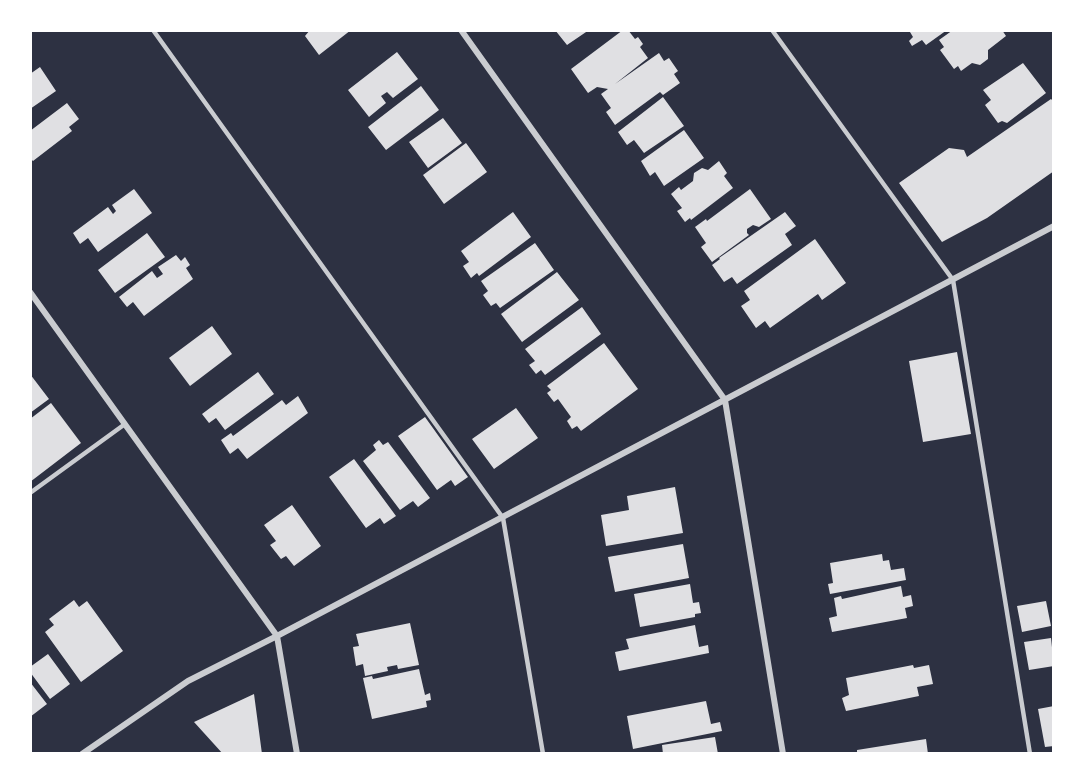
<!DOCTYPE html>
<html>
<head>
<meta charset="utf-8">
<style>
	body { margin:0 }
	#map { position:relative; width:1084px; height:784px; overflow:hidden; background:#2d3142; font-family:Inter,sans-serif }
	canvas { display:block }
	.frame { position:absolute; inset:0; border:32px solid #fff; pointer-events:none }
</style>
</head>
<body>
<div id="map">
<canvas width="1084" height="784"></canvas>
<div class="frame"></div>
</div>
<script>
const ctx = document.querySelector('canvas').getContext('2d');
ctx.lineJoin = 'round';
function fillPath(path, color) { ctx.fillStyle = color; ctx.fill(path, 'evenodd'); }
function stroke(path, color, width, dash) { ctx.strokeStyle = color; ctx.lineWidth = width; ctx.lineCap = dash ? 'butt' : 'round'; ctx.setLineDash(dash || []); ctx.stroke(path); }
fillPath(new Path2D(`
	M310,30H351L319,55L305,36Z
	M555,30H589L567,45Z
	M623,30H628L635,39L638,37L643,44L640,47L648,58L615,84L659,53L664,61L669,58L678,71L674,74L680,83L663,95L660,92L615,125L606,112L611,108L601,94L608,89L597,87L588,93L571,69Z
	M913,30H947L926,45L922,40L912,46L909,41L913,37L910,32Z
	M953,30H1002L1006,36L988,50V59L980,65L972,63L961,71L958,66L954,69L940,50L944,47L939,40Z
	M397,52L418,79L393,98L387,92L381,96L386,103L369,117L348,90Z
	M1023,63L1046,93L1007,123L1002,121L998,123L985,105L991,100L983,90Z
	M40,67L56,91L30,109V74Z
	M421,86L439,110L386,150L368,127Z
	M663,97L684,126L644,153L634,140L627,145L618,132Z
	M1051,99L1054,102V171L987,218L942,242L899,183L949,148L964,150L967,157Z
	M67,103L79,119L69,127L72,131L33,161L30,158V131Z
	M443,118L462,143L428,168L409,142Z
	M684,130L704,158L664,186L655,172L650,176L641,161Z
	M466,143L487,172L444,204L423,175Z
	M719,161L727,173L724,176L733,188L691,220L690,218L685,222L677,211L682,208L671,194L679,187L681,190L693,181L694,173L702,168L708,170Z
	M134,189L152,213L98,252L88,238L80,244L73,233L108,207L113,214L116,211L112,205Z
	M750,189L771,219L759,227L753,225L747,229V233L749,235L712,262L701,247L706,243L695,227L706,219L707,221Z
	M513,212L531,237L479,276L477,273L471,278L463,266L469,262L461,251Z
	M785,212L796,226L785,234L792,245L737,284L732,277L724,282L712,265L720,259L719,258Z
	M147,233L165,257L115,293L98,270Z
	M815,239L846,283L822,300L818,294L770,328L765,321L756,328L741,306L750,300L744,291Z
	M535,243L554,270L500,308L496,303L491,306L483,295L488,291L481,281Z
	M176,255L181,261L185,257L190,265L186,268L193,279L144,316L133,302L127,307L119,297L152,271L157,278L163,274L158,267Z
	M557,272L579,300L522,342L501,314Z
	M582,307L601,334L545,375L541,370L536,374L529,365L535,361L525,349Z
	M212,326L232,354L190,386L169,358Z
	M604,343L638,389L581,431L577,426L572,429L567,421L571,417L558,399L554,402L547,393L551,390L547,386Z
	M957,352L971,434L923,442L909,361Z
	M258,372L274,394L225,430L216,418L209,423L202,414Z
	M30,374L49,399L30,413Z
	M298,396L308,413L247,459L238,448L230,454L221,440L231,433L233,436L282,400L286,405Z
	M51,403L81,443L30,482V419Z
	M516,408L538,438L494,469L472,439Z
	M425,417L468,477L455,486L451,480L437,490L398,436Z
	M379,440L383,445L388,442L430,498L418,507L413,501L400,510L363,461L376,450L373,445Z
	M354,459L396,516L384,524L380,518L366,528L329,477Z
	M675,487L683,533L606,546L601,515L629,510L627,496Z
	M292,505L321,546L294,566L286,556L281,559L270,545L276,541L264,525Z
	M683,544L689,578L615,592L608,557Z
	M882,554L883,561L889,560L891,570L904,568L906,580L830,594L828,584L833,583L830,563Z
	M690,584L693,603L699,602L701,613L695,614V617L640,627L634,594Z
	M901,586L903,597L911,595L913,606L905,608L907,618L832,632L829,618L837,616L834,598L841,596L842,599Z
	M74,600L79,607L87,601L123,651L81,682L45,632L54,625L49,619Z
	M1046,601L1051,626L1022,632L1017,606Z
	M410,623L419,665L398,669L397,665L387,667L388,671L365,676L363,664L356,666L353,647L359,646L356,634Z
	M695,625L699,647L708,645L709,653L619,671L615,652L629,649L626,639Z
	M1051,638L1054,666L1029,670L1024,642Z
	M48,654L70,684L50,699L30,672V667Z
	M913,665L914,668L929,665L933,684L917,687L919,696L846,711L842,698L849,695L846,678Z
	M419,669L425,695L430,693L431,700L426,701L427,707L372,719L363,678L372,676L373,679Z
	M30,682L47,704L30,717Z
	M254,694L262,754H223L194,722Z
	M706,701L711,724L720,722L722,731L633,749L627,716Z
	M1054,706V746L1045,747L1038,709Z
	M715,737L718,754H663L662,745Z
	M926,739L928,754H857V750Z`), '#e0e0e3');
stroke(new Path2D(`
	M153,30L503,518L543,754
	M772,30L953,280L1030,754
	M30,493L125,424`), '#caccd0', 4.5);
stroke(new Path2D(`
	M461,30L725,400L783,754
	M30,292L277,636L297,754
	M82,754L188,681L277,636L1054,226`), '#caccd0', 6);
</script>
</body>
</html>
